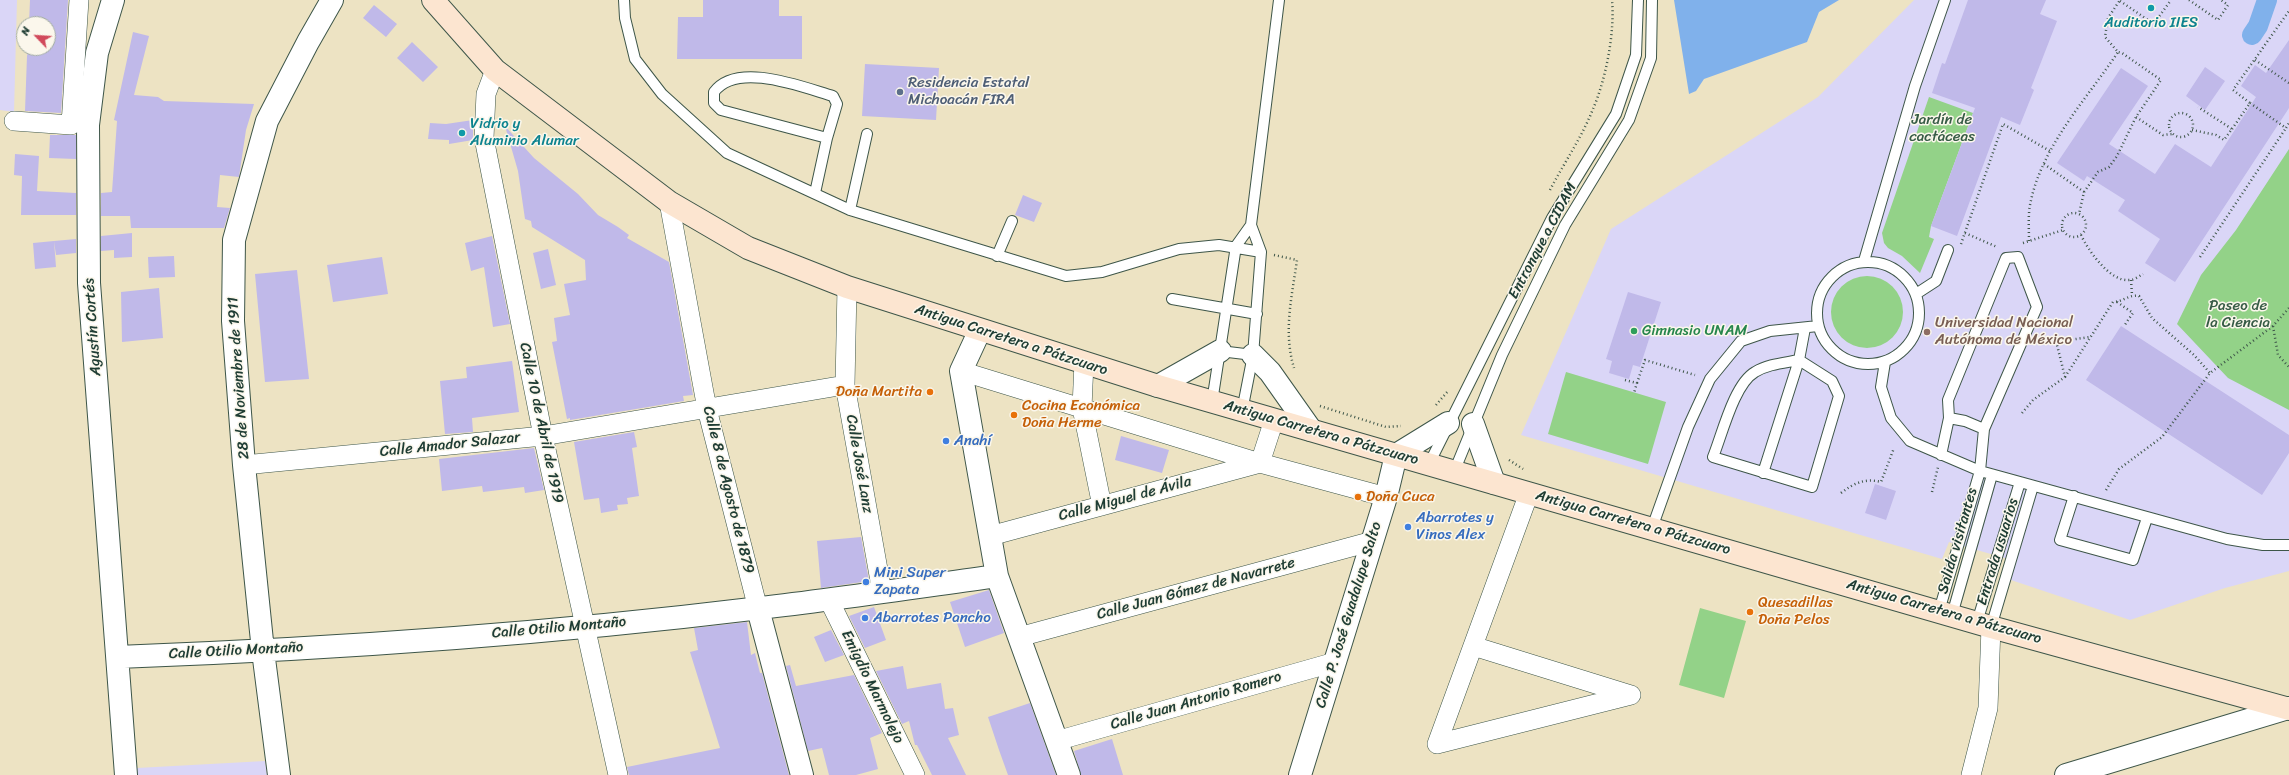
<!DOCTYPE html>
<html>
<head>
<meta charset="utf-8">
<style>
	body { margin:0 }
	#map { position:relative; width:2289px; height:775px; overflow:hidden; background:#ede3c3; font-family:Sriracha,sans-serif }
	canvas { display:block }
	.north { position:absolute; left:16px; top:16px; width:40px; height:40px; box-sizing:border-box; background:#fbf7ec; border:1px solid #a3ada2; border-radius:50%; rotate:295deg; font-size:11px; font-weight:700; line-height:16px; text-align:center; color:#1f3d34 }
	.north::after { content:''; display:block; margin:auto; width:14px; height:18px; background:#d1495b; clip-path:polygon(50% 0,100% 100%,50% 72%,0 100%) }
</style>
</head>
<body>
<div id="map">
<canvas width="2289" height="775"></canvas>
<div class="north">N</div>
</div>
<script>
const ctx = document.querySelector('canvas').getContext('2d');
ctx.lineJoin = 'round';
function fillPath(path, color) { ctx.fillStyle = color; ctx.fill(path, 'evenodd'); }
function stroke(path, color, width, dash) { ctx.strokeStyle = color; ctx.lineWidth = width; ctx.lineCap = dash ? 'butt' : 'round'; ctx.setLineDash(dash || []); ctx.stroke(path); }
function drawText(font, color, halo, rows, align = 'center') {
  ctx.font = font + ' Sriracha,sans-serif'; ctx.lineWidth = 3; ctx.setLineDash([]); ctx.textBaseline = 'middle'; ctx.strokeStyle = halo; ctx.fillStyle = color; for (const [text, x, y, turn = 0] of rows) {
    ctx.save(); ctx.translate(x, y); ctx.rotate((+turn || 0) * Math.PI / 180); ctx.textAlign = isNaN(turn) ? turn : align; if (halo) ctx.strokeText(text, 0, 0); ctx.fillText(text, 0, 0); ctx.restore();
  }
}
fillPath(new Path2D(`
	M0,0H17L14,112L0,110Z
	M1914,0H2289V571L2225,588L2130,620L2011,580L2015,561L1949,542L1942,559L1521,435L1611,229L1818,97Z
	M265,761L267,775H137V768Z`), '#dad6f7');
fillPath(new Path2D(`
	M1929,97L1973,113L1931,226L1929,237L1934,239L1920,273L1902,256L1888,248L1884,243L1882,233Z
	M2289,149V410L2228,378L2177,324L2201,275L2236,230Z
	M1831 312a36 36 0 1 1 72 0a36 36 0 1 1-72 0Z
	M1566,372L1666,402L1648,464L1548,434Z
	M1700,608L1746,621L1724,698L1679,685Z`), '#93d288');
fillPath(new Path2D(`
	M1674,0H1839L1819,12L1807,42L1704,79L1696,91L1689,94Z`), '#80b1eb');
stroke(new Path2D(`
	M2252,35L2258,26L2267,0`), '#80b1eb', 20);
fillPath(new Path2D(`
	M30,0H68L61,113L25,111L27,56L29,48H48V24H29Z
	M703,0H779V16H802V59H677L678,17H703Z
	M1968,0H2046L2040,14L2057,21L2031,88L2034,90L2020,125L2001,117L1957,236L1931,226L1975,108L1932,93L1942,63L1945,64Z
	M374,5L397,24L386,37L363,18Z
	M133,32L149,36L134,95L158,97L164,101L254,104L246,130L239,177L220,175L217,207L230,208L224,228H131L130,216H101V193L112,192L117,121L114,120Z
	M2289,40V108L2175,282L2145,263L2160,239L2118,211L2125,200L2087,176L2084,181L2057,163L2121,68L2148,86L2109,144L2155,174L2175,144L2211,167L2256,97L2241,86L2255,65L2266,73Z
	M412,42L438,67L423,82L397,58Z
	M865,64L939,68L936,120L862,116Z
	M2205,67L2225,81L2205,110L2186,96Z
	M473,120V140L449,144V140L428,139L430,123L446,124Z
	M505,126L534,158L578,194L598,215L618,227L629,235L627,238L669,262L693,395L683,396L684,401L570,420V418L567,419L552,342L557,341L554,318L570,315L564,284L586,280L585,260L532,227L531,221L525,219L518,171Z
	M50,135H76V159L49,158Z
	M15,154L39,156L37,191L76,193V215H21L22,176L14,175Z
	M1023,195L1042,203L1034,222L1015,215Z
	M132,233V257L114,258V250L101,251V236Z
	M492,236L510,324L493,327L484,267L471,271L465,243Z
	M76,239V253L56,255L54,241Z
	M54,241L56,267L35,269L33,243Z
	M548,249L556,285L541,289L533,253Z
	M174,256L175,277L149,278L148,257Z
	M382,257L388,294L333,302L327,265Z
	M297,270L309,379L265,382L255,274Z
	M159,288L163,338L122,342L121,292Z
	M1628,292L1661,302L1640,367L1633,365L1629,379L1609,373L1612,361L1606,359Z
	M2121,326L2289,435V453L2262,495L2086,380Z
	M512,361L519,412L472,418L473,432L445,434L440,381L467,378L466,367Z
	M634,432L637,447L632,448L639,496L627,498L628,504L617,505L618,510L601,513L599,498L584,500L574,442Z
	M1121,436L1169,450L1162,473L1115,460Z
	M534,448L544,490L525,493L524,487L483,492L482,486L442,491L439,459Z
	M1875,484L1896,491L1886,520L1865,513Z
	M861,537L869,581L821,588L817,541Z
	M989,590L1004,633L965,647L950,602Z
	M874,607L886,640L865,648L849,616Z
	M747,622L751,655L755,653L760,673H762L789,775H629L627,767L720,748L690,652L698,650L694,628Z
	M831,630L844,655L825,662L814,637Z
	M790,665L796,686L854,675L882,733L870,738L878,769L856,775H829L822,748L808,751L786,666Z
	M903,666L907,689L941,683L945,709L953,708L959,735L948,738L966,775H932L917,745H915L909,721L902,724L876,671Z
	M1030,703L1056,775H1008L999,750L988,717Z
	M1112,739L1123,775H1081L1074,751Z`), '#c0b9e9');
const service = new Path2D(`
	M624,0L625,18L635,59L662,94L727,153L850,210L1066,276L1102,272L1179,249L1219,245L1261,252
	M815,193L827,138L837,104L833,96C802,87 737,61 714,92V103L721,110L827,138
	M850,210L867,134
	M997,256L1012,221
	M1864,261L1915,86L1945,0
	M1817 313a51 51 0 1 1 102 0a51 51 0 1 1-102 0Z
	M1916,294L1936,281L1948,250
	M1172,299L1257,314
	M1220,351L1253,355
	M1799,360L1832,381L1839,396L1812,487L1713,457C1722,435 1734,384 1755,372C1768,364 1784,363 1799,360Z
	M1885,362L1881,387L1891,418L1910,441L1980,471L2227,539L2263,545H2289
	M1212,402L1236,246L1251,225
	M1242,411L1253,355L1261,252L1251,225L1279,0
	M1949,418L1965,421L1984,429
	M1429,464L1552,218L1616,114L1636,55L1638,0
	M1454,472L1502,355L1565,225L1629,120L1651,58L1652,0
	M1763,473L1799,360L1805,328
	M2074,496L2060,540L2133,560L2147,518
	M1652,528L1688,427L1710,379L1741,341L1770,331L1818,326
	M1939,611L1980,471L1984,429L2037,307L2018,257L2006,258L1948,400L1949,418L1941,455
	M1952,615L1992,475
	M1977,622L2020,482
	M1991,627L2033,486`);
const minor = new Path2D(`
	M495,70L486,94L484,138L543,436L618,775
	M14,121L71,125L79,0
	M669,202L707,409L758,609
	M847,287L845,385L882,592
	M1084,362L1082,408L1102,506
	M961,371L1260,463L1386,497
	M244,465L543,436L845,385
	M990,536L1260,463L1274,420
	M829,600L915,775
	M1019,637L1373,541
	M1473,646L1631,695
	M1056,741L1335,662
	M1437,744L1529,493
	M1437,744L1631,695
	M1971,775L1988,708L1991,627`);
const tertiary = new Path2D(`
	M113,0L97,53L88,125L89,283L126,775
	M980,330L961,371L997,576L1069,775
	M1253,355L1270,372L1311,430
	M1158,386L1220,351
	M1473,424L1494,483
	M758,609L802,775
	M118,657C332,649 547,634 760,608C839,599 918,587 997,576
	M279,775L263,651L244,465L233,321L234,240L267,121L308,42L332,0
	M1300,775L1386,497L1396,455L1448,423
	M2066,775L2288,708`);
const secondary = new Path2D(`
	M433,0L495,70L669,202L748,248L847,287L1158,386L1991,627L2289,709`);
stroke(service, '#3e5649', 12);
stroke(minor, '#3e5649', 20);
stroke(tertiary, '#3e5649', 24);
stroke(secondary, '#3e5649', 24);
stroke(new Path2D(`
	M2189,0L2218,20L2228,5L2221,0
	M2120,1L2151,22L2158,18L2171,0
	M2255,60L2289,83
	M2250,103L2286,128L2289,123
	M2169 125a12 12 0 1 1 24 0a12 12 0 1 1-24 0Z
	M2136,117L2163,135L2172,134
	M2232,129L2250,103L2233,90L2289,11
	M2192,130L2216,135L2224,140L2232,129L2198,107
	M2044,164L2084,192L2079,214
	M1550,190C1564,163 1582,137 1593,109C1606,79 1615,32 1612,0
	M2084,192L2098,172L2109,167L2117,156L2136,117L2161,80L2122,53L2118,52
	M2062 225a12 12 0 1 1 24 0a12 12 0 1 1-24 0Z
	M1965,233L1997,247
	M2081,235C2088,250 2110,282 2129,280C2135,280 2139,276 2143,274
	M2029,241C2029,229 2028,216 2030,205C2041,147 2086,100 2118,52L2105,37L2108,18L2120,0
	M2023,243L2063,230
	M1961,244L2003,124L2050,151
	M1274,255L1297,260C1292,296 1283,332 1294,368
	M2200,257L2286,128
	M2131,280L2132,295
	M2117,302L2133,313L2124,326
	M2273,326L2278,355L2289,367
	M2056,337L2069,340L2090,337
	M2065,377L2113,302C2123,302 2129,294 2139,296L2152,318L2194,355L2210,373
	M1625,380L1637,383L1634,393
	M1637,383L1645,360L1695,375
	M1436,405L1448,391
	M1320,406L1386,427L1401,426
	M2022,413L2033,400L2065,377L2055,337
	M1509,460L1523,469
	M2106,490L2119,469L2162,437L2210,373L2273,326L2289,308
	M1932,492L1938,467
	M1841,493C1854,483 1865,478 1881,482L1894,448`), '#3e5649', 2.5, [1, 3]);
stroke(service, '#fff', 10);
stroke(minor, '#fff', 19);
stroke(tertiary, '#fff', 22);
stroke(secondary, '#fce5d0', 22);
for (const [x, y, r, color] of [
	[2151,8,4,"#0f9aa8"],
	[900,92,4,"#5c6f8a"],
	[462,133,4,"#0f9aa8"],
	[1634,331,4,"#2e9e5b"],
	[1927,332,4,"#8d6e63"],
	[930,392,4,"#e8710a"],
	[1014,415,4,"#e8710a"],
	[946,441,4,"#3f7fe0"],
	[1358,497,4,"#e8710a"],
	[1408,527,4,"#3f7fe0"],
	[866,582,4,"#3f7fe0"],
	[1750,612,4,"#e8710a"],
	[865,618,4,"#3f7fe0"]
]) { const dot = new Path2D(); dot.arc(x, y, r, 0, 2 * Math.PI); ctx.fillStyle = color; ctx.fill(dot); stroke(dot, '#fbf7ec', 1.5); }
drawText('15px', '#0d838f', '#fbf7ec', [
	["Auditorio IIES",2151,23],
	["Vidrio y",470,124,"left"],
	["Aluminio Alumar",470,141,"left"]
]);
drawText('15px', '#4e5e75', '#fbf7ec', [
	["Residencia Estatal",908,83],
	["Michoacán FIRA",908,100]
], 'left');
drawText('15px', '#365b45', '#fbf7ec', [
	["Jardín de",1942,120],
	["cactáceas",1942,137],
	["Paseo de",2238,306],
	["la Ciencia",2238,323]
]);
drawText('15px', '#1f3d34', '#fbf7ec', [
	["Entronque a CIDAM",1543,241,-62],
	["Agustín Cortés",93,327,-94],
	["Antigua Carretera a Pátzcuaro",1011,340,18],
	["28 de Noviembre de 1911",239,378,-94],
	["Calle 10 de Abril de 1919",541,423,78],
	["Antigua Carretera a Pátzcuaro",1321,433,16],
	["Calle Amador Salazar",450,445,-6],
	["Calle José Lanz",859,464,80],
	["Calle 8 de Agosto de 1879",728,490,76],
	["Calle Miguel de Ávila",1125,499,-15],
	["Antigua Carretera a Pátzcuaro",1633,523,16],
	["Salida visitantes",1958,541,-74],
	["Entrada usuarios",1998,552,-73],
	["Calle Juan Gómez de Navarrete",1196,589,-15],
	["Antigua Carretera a Pátzcuaro",1944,612,16],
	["Calle P. José Guadalupe Salto",1349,615,-73],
	["Calle Otilio Montaño",559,628,-5],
	["Calle Otilio Montaño",236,651,-3],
	["Emigdio Marmolejo",872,687,64],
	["Calle Juan Antonio Romero",1196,701,-16]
]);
drawText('15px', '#785e54', '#fbf7ec', [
	["Universidad Nacional",1935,323],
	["Autónoma de México",1935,340]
], 'left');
drawText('15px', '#27864d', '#fbf7ec', [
	["Gimnasio UNAM",1642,331]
], 'left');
drawText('15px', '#c56008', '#fbf7ec', [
	["Doña Martita",922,392,"right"],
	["Cocina Económica",1022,406],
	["Doña Herme",1022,423],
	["Doña Cuca",1366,497],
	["Quesadillas",1758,603],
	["Doña Pelos",1758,620]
], 'left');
drawText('15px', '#366cbe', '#fbf7ec', [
	["Anahí",954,441],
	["Abarrotes y",1416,518],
	["Vinos Alex",1416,535],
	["Mini Super",874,573],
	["Zapata",874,590],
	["Abarrotes Pancho",873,618]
], 'left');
</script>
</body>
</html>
